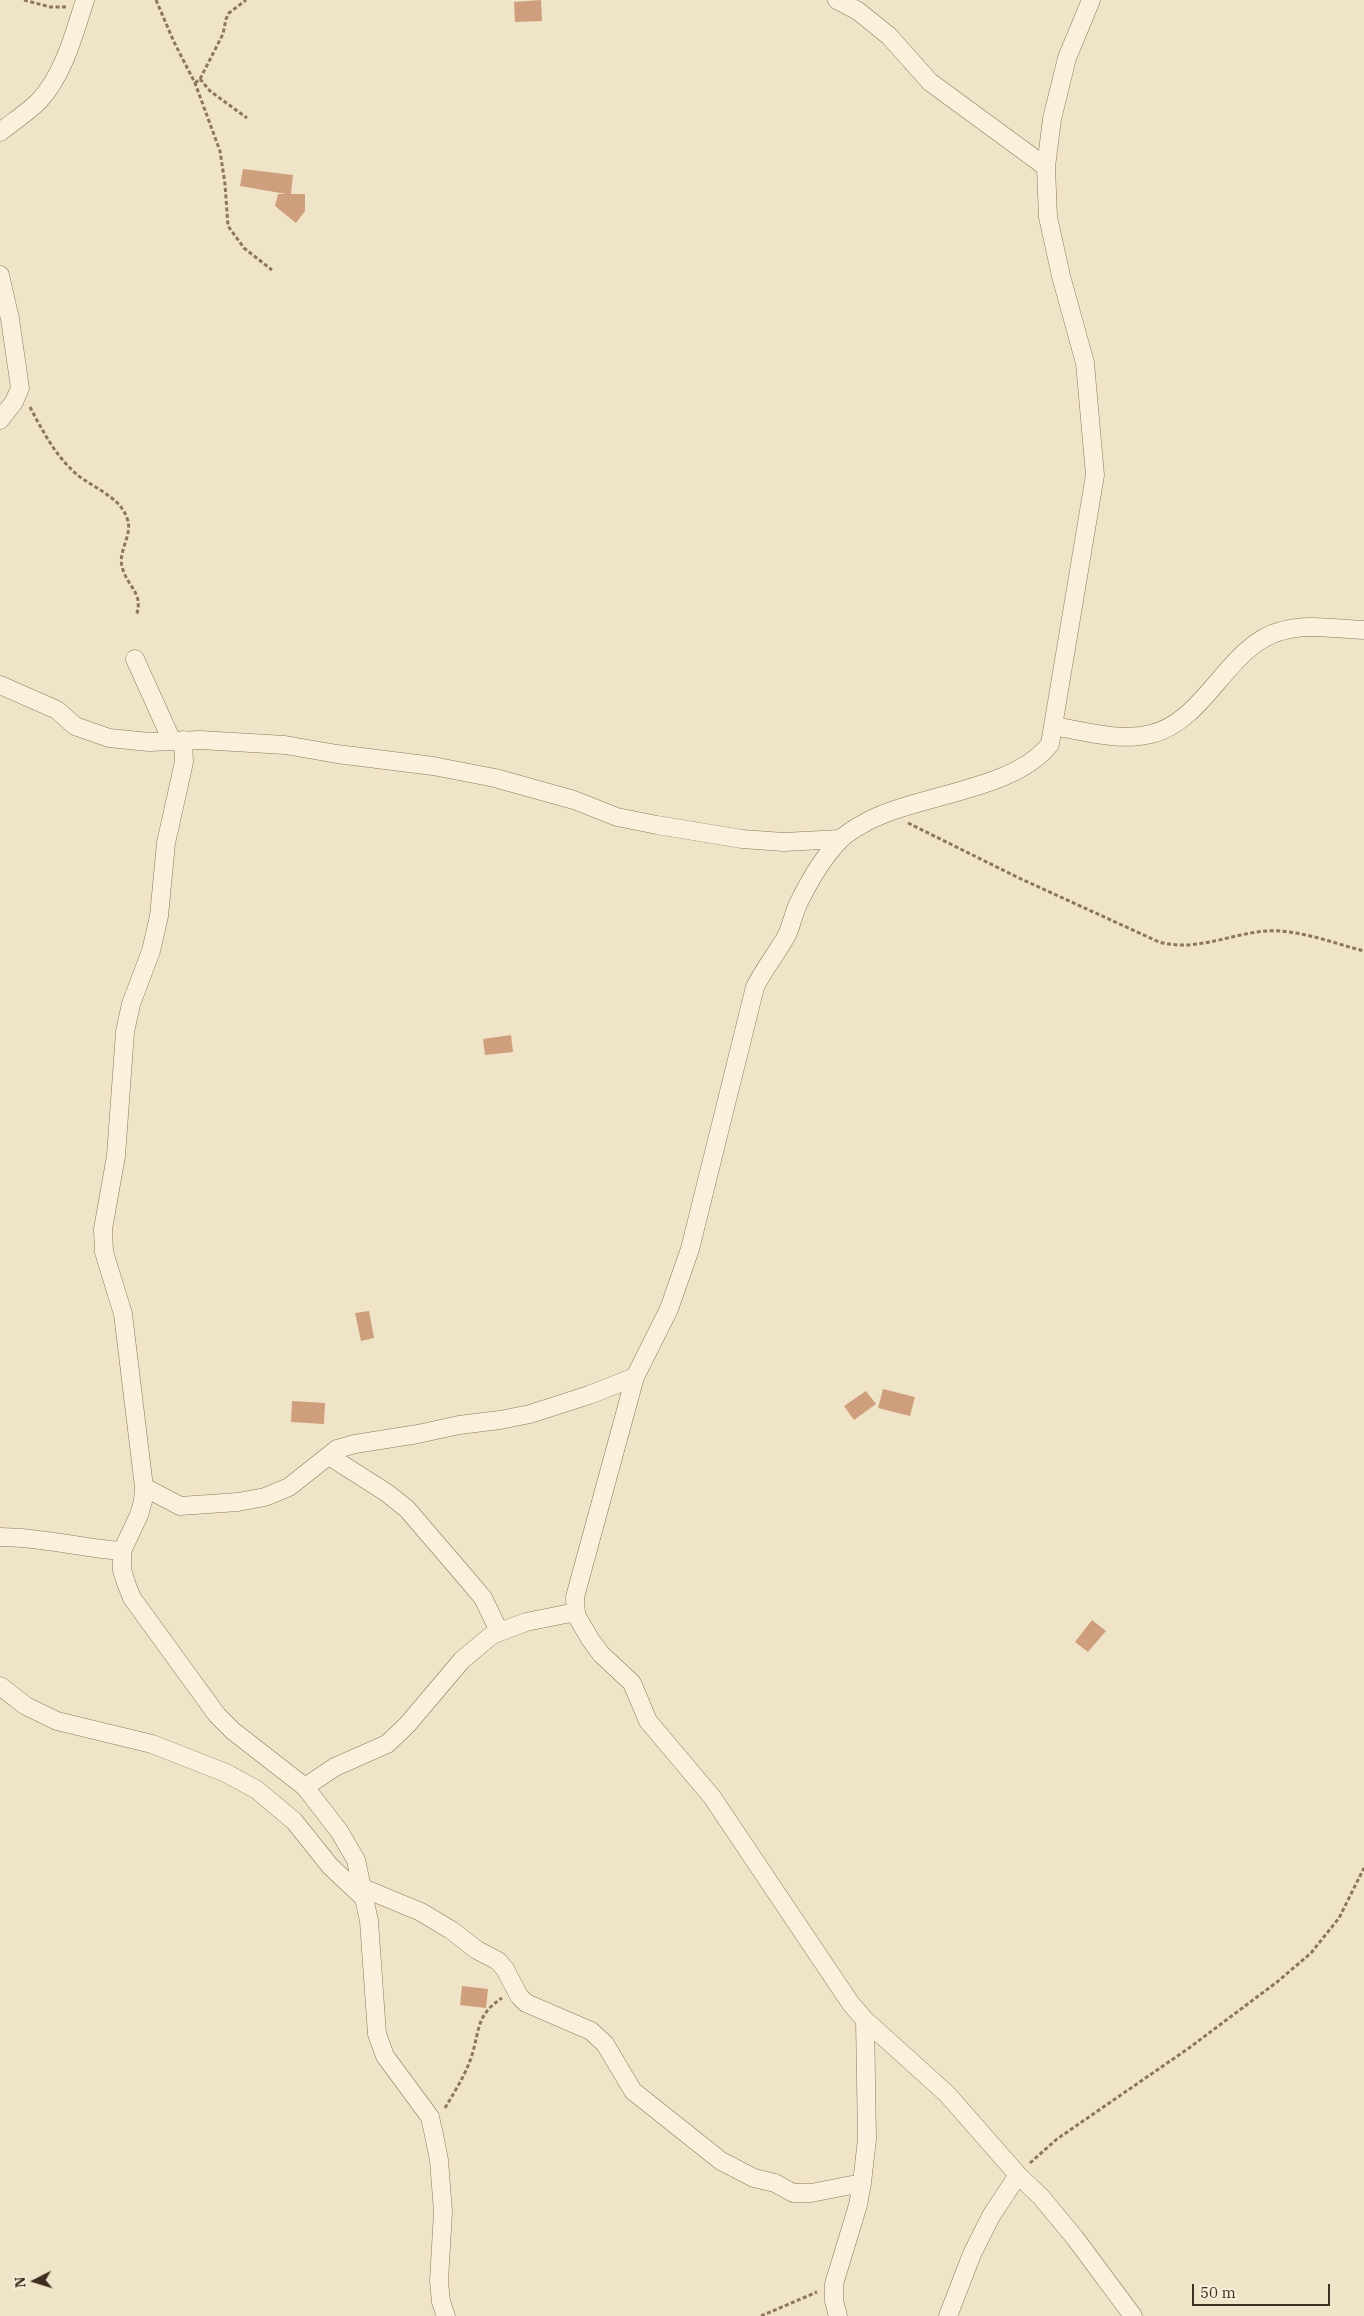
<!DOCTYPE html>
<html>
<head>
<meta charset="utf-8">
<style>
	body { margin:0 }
	#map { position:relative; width:1364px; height:2316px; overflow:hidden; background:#f0e4c8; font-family:"IBM Plex Serif",serif }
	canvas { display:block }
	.north { position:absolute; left:10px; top:2256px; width:50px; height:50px; -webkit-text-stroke:4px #f7eed8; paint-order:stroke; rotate:265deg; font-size:14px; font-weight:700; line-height:20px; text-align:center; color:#3d2e20 }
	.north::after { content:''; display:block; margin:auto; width:18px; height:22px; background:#3d2e20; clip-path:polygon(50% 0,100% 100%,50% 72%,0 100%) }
	.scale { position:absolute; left:1192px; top:2284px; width:138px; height:22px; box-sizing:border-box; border:2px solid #3d2e20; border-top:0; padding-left:6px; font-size:15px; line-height:18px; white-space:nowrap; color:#3d2e20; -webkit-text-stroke:4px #f7eed8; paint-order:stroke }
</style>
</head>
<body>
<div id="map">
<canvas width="1364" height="2316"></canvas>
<div class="north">N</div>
<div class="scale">50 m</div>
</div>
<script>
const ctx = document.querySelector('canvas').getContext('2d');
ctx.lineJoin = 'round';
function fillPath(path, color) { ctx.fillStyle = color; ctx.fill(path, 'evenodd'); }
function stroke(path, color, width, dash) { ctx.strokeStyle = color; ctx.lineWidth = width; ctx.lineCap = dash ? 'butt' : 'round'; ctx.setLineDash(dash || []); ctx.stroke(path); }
fillPath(new Path2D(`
	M541,0L542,21L515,22L514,2Z
	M243,169L293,175L291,194H305V211L296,223L275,206L278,194H286L240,186Z
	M511,1035L513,1052L485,1055L483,1039Z
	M369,1311L374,1338L361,1341L355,1313Z
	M883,1389L915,1397L910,1416L878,1408Z
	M866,1391L876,1404L854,1420L844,1406Z
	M292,1401L325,1403L324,1424L291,1422Z
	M1092,1620L1106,1631L1088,1652L1075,1642Z
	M462,1986L488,1989L486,2008L460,2005Z`), '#cf9f7d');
const minor = new Path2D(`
	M837,0L858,11L889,36L930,82L1046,167
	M1091,0L1067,58L1052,119L1046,167L1048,217L1061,276L1085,363L1095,475L1050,744C1015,790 920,794 868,821C859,826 847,832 840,840C824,856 810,880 800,900C794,911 792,924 787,935C777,953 764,969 755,987L690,1249L669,1309L635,1377L575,1597L576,1615L590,1639L601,1654L632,1683L648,1721L712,1797L851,2004L865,2020L947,2094L1018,2175L1041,2197L1075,2238L1133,2316
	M0,132C13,122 28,112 39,101C64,74 74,34 85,0
	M0,275L10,319L20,388L14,402L0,420
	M135,659L172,741
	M0,685L57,710L75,726L109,738L149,742L200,740L285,745L337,754L433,766L495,778L574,800L617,817L657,825L742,839L784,842L840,839
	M1053,726C1084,731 1119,742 1151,734C1206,721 1228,645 1281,631C1308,623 1336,629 1364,630
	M183,740L184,762L166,843L159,916L151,951L131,1004L125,1032L116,1156L103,1229L104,1252L123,1314L144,1487L143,1501L139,1515L122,1551V1570L126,1583L132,1598L217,1715L233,1731L305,1787L339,1831L356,1860L369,1921L377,2034L385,2056L430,2117L434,2135L439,2160L443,2212L439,2281L441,2302L446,2316
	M329,1456L387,1493L407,1509L473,1586L483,1598L499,1631
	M144,1487L180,1506L238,1502L265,1497L289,1487L337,1449L355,1444L418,1434L459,1425L500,1420L530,1414L589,1395L635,1377
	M0,1537C41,1537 81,1548 122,1551
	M0,1686L26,1706L57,1721L152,1744L226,1773L257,1790L294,1821L330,1866L365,1899
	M305,1787L335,1767L387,1744L407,1725L462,1660L492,1635L526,1622L576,1612
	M363,1888L421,1912L451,1930L477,1950L498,1961L505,1969L519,1996L526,2003L591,2031L605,2044L633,2091L721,2161L754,2178L775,2183L793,2193H811L862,2183
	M838,2316L834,2301V2284L858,2205L862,2183L867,2139L865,2020
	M948,2316L972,2254L991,2216L1018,2175`);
stroke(minor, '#8d765c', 19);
stroke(new Path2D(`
	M24,0L50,7H66
	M156,0L174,42L195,83L220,151L225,184L228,226L244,248L272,270
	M200,79L210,91L247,118
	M195,83L200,79L223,34L226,19L229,13L246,0
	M30,407C41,428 53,451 70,468C86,486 119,494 127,518C134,536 116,551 123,570C129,588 144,594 136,616
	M908,823L1019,878L1159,942C1195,952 1230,934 1266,931C1298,929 1333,943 1364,951
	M445,2108C455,2091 466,2074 472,2055C480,2029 476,2015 502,1998
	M1030,2163L1057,2139L1189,2048L1277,1982L1311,1953L1339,1918L1364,1868
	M761,2316L817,2292`), '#8d765c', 3, [4, 2.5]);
stroke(minor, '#faf1dc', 18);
</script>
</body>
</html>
